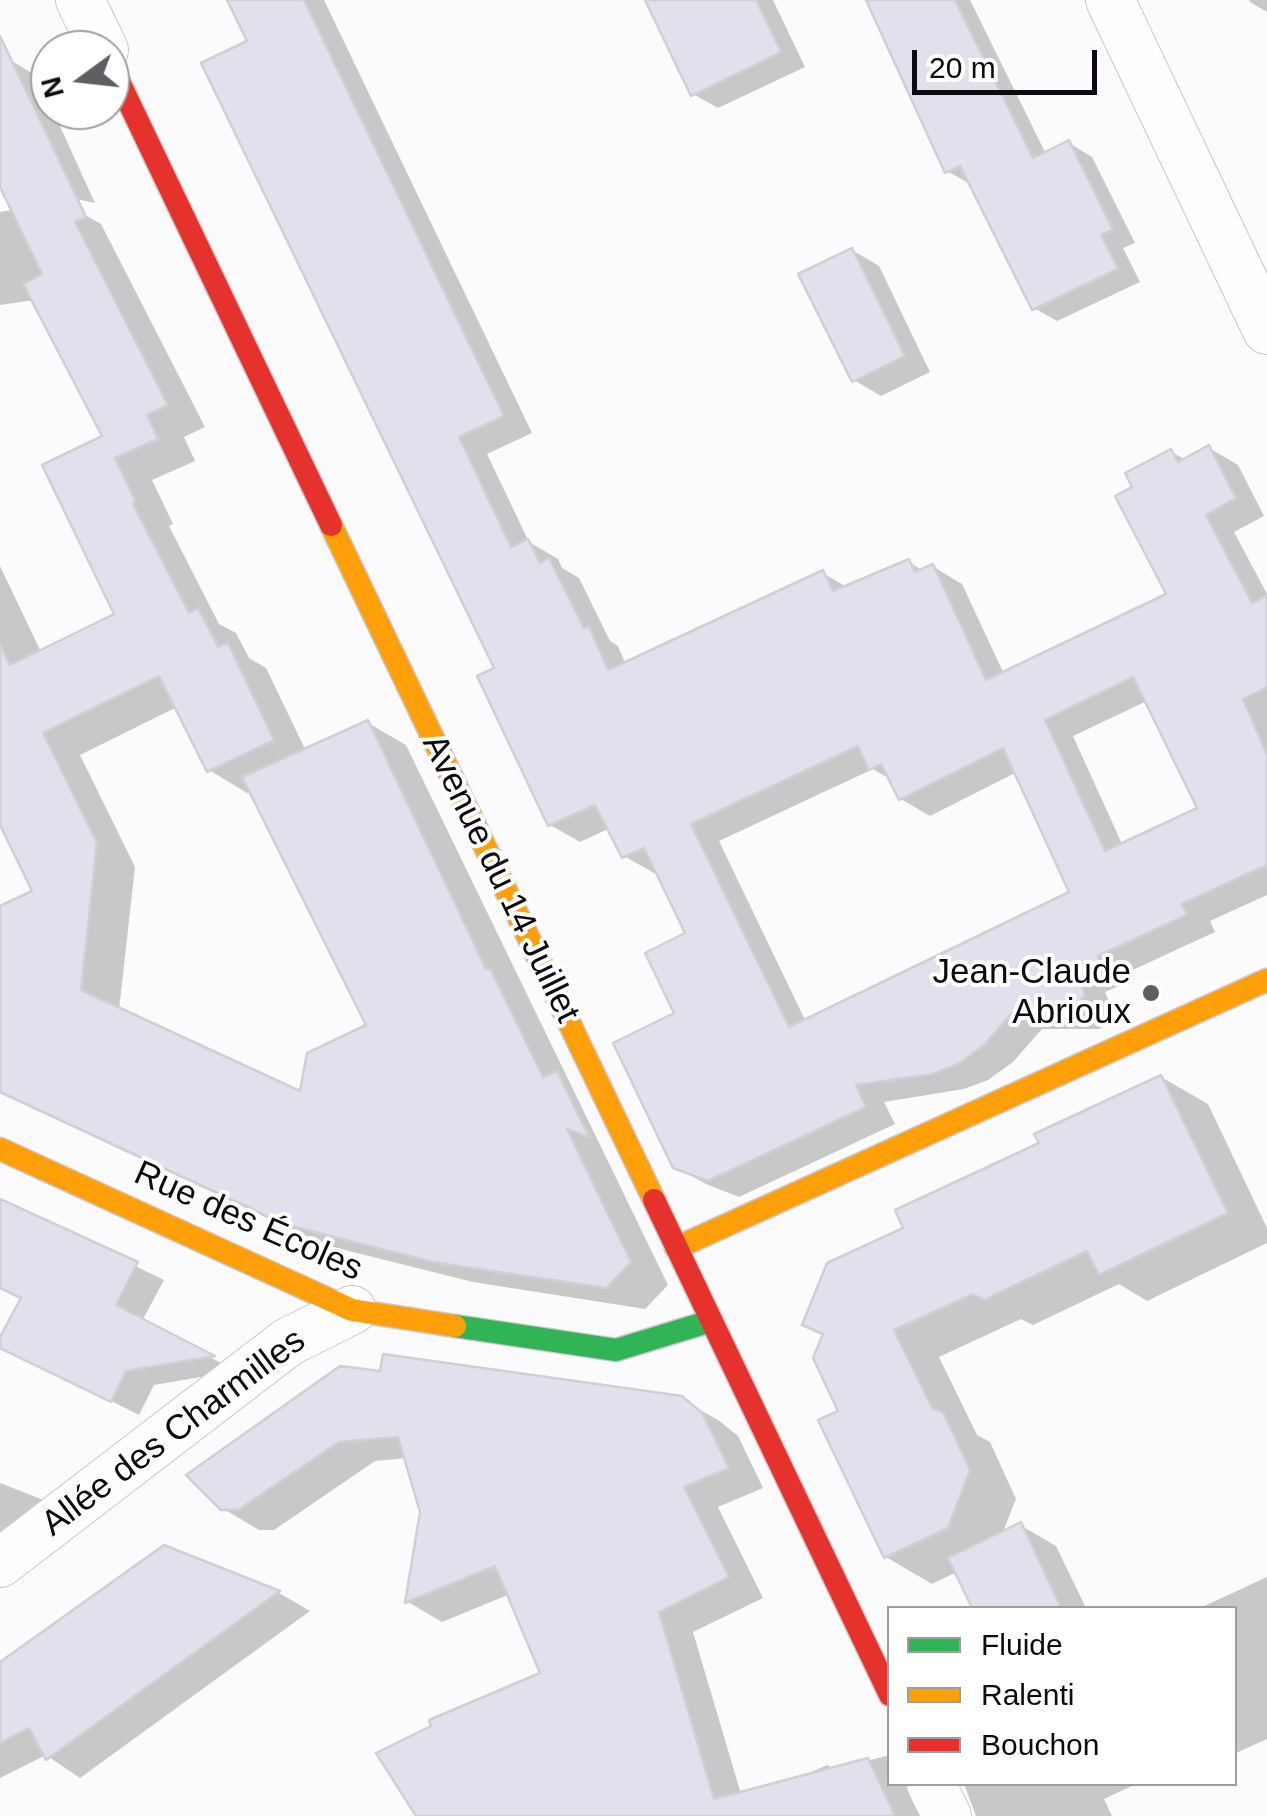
<!DOCTYPE html>
<html>
<head>
<meta charset="utf-8">
<style>
	body { margin:0 }
	#map { position:relative; width:1267px; height:1816px; overflow:hidden; background:#fbfafc; font-family:Arial,sans-serif }
	canvas { display:block }
	.legend { position:absolute; left:887px; top:1606px; width:350px; height:180px; box-sizing:border-box; background:#fff; border:2px solid #9f9d9f; margin:0; padding:12px 18px; list-style:none; font-size:30px; color:#0e0a10 }
	.legend li { display:flex; align-items:center; gap:20px; height:50px }
	.legend b { width:50px; border:2px solid #9f9d9f }
	.north { position:absolute; left:30px; top:30px; width:100px; height:100px; box-sizing:border-box; background:#fff; border:2px solid #9f9d9f; border-radius:50%; rotate:255deg; font-size:28px; font-weight:700; line-height:40px; text-align:center; color:#0e0a10 }
	.north::after { content:''; display:block; margin:auto; width:35px; height:45px; background:#615e63; clip-path:polygon(50% 0,100% 100%,50% 72%,0 100%) }
	.scale { position:absolute; left:912px; top:50px; width:185px; height:45px; box-sizing:border-box; border:5px solid #0e0a10; border-top:0; padding-left:12px; font-size:30px; line-height:35px; white-space:nowrap; color:#0e0a10; -webkit-text-stroke:8px #fff; paint-order:stroke }
</style>
</head>
<body>
<div id="map">
<canvas width="1267" height="1816"></canvas>
<ul class="legend">
<li><b style="height:12px;background:#30b455"></b>Fluide</li>
<li><b style="height:12px;background:#ff9f0a"></b>Ralenti</li>
<li><b style="height:12px;background:#e5322d"></b>Bouchon</li>
</ul>
<div class="north">N</div>
<div class="scale">20 m</div>
</div>
<script>
const ctx = document.querySelector('canvas').getContext('2d');
ctx.lineJoin = 'round';
function fillPath(path, color) { ctx.fillStyle = color; ctx.fill(path, 'evenodd'); }
function stroke(path, color, width, dash) { ctx.strokeStyle = color; ctx.lineWidth = width; ctx.lineCap = dash ? 'butt' : 'round'; ctx.setLineDash(dash || []); ctx.stroke(path); }
function drawText(font, color, halo, rows, align = 'center') {
  ctx.font = font + ' Arial,sans-serif'; ctx.lineWidth = 8; ctx.setLineDash([]); ctx.textBaseline = 'middle'; ctx.strokeStyle = halo; ctx.fillStyle = color; for (const [text, x, y, turn = 0] of rows) {
    ctx.save(); ctx.translate(x, y); ctx.rotate((+turn || 0) * Math.PI / 180); ctx.textAlign = isNaN(turn) ? turn : align; if (halo) ctx.strokeText(text, 0, 0); ctx.fillText(text, 0, 0); ctx.restore();
  }
}
fillPath(new Path2D(`
	M230,0H324L532,433L487,454L529,542L558,559L562,568L579,578L610,641L618,646L626,665L823,573L848,588L909,562L923,571L932,566L962,584L1004,674L1169,595L1135,488L1171,452L1186,460L1209,448L1238,465L1264,516L1234,532L1267,594V895L1210,921L1215,932L1126,973L1130,981L1105,992L1114,1013L1100,1029H1042L1013,1062L988,1080L964,1089L884,1102L895,1124L739,1197L706,1184L675,1167L678,1014L688,934L658,871L654,873L624,856L610,828L580,842L550,825L498,669L251,42ZM1147,701L1200,809L1123,846L1073,736ZM873,769L892,780L901,799L930,816L1017,772L1072,893L806,1022L719,841Z
	M647,0H773L805,67L718,108L693,94Z
	M896,0H970L1046,154L1069,143L1092,157L1135,243L1123,248L1140,282L1057,321L1034,308L972,185L947,171Z
	M1249,0H1267V12L1250,2Z
	M10,60L37,76L95,203L8,185L0,180V65Z
	M62,202L101,224L205,427L184,437L195,461L152,480L173,524L169,526L219,624L236,633L249,658L266,668L306,751L368,723L406,745L668,1285L645,1309L473,1282L325,1245L0,1093V909L35,893L0,819V566L41,652L117,615L105,437L35,300L0,305V212ZM177,707L209,770L247,793L252,790L370,1027L301,1095L119,1010L135,867L80,755Z
	M852,250L879,266L930,372L881,396L854,380Z
	M1161,1077L1208,1104L1267,1228V1243L1147,1301L1119,1284L1033,1325L1021,1319L939,1357L977,1435L990,1442L1016,1499L1002,1534L1020,1525L1056,1546L1086,1608H975L957,1572L932,1584L886,1557L841,1412L906,1229L1042,1145Z
	M0,1201L164,1280L142,1321L236,1371L154,1385L139,1415L0,1345L37,1271L0,1285Z
	M341,1369L681,1399L718,1420L738,1436L763,1488L718,1507L763,1598L693,1632L741,1794L794,1780L827,1765L835,1769L890,1755V1784H949L943,1816H419L543,1674L510,1594L442,1622L408,1602L423,1512L407,1458L375,1461L274,1530H259L222,1508Z
	M0,1483L41,1499L66,1513L0,1543Z
	M165,1548L279,1593L310,1611L80,1778L46,1755L0,1778V1679Z
	M1267,1577V1739L1234,1754V1608H1200Z
	M964,1784H1136L1104,1799L1112,1816H976Z`), '#0003');
const building = new Path2D(`
	M227,0H304L504,416L459,437L511,547L528,539L540,563L549,558L584,628L589,626L608,670L823,570L833,591L909,559L915,572L933,564L986,680L1166,594L1115,496L1132,487L1125,473L1171,449L1178,462L1209,445L1236,498L1206,515L1252,603L1267,595V687L1243,699L1267,755V865L1182,904L1187,915L1098,956L1102,964L1077,975L1085,995L1070,1013L1057,1016L1012,1013L984,1045L958,1064L933,1074L856,1085L866,1107L708,1181L673,1168L613,1043L674,1013L645,953L685,933L644,848L622,858L595,805L548,826L477,676L494,668L201,63L247,41ZM1133,677L1197,808L1105,851L1045,720ZM858,746L869,770L881,764L899,800L1003,748L1069,892L789,1027L691,824Z
	M645,0H756L781,52L691,96Z
	M866,0H955L1033,158L1069,140L1113,230L1101,235L1118,269L1032,310L960,166L945,173Z
	M0,36L86,217L75,222L168,405L147,415L158,439L115,458L136,502L133,504L189,613L198,608L218,647L228,643L274,740L207,772L159,676L43,733L97,843L81,990L300,1091L307,1053L366,1025L242,777L368,720L486,969L490,968L543,1077L557,1071L589,1137L567,1129L631,1262L606,1288L432,1262L284,1224L0,1092V906L32,891L0,825V644L10,665L114,614L42,465L102,436L23,284L42,274L0,187Z
	M852,248L905,356L852,382L798,274Z
	M1161,1075L1228,1213L1099,1275L1087,1251L984,1300L973,1294L894,1330L932,1408L943,1412L970,1470L948,1528L884,1558L818,1420L838,1411L813,1358L823,1334L802,1325L827,1263L903,1228L895,1210L1039,1143L1034,1134Z
	M0,1199L138,1262L116,1305L215,1356L126,1371L111,1402L0,1348V1337L21,1298L0,1288Z
	M383,1354L682,1396L702,1413L729,1468L684,1487L729,1577L659,1612L714,1799L868,1758L895,1816H416L376,1753L431,1726L429,1720L540,1673L495,1566L405,1603L420,1512L398,1437L339,1442L238,1510H221L186,1475L340,1366L380,1371Z
	M1021,1522L1061,1608H972L948,1558Z
	M164,1545L280,1591L46,1760L29,1728L0,1743V1662Z`);
fillPath(building, '#e0e1ec');
stroke(building, '#d0cfd3', 2.5);
const street = new Path2D(`
	M80,0L104,50
	M1110,0L1267,330
	M0,1563L288,1342L352,1310
	M931,1784L947,1816`);
const fast = new Path2D(`
	M455,1326L616,1350L711,1321`);
const slow = new Path2D(`
	M331,525L654,1200
	M0,1149L352,1310L455,1326
	M676,1248L1267,980`);
const jam = new Path2D(`
	M110,63L331,525
	M654,1200L890,1695`);
stroke(street, '#cbc8cc', 50);
stroke(fast, '#cbc8cc', 25);
stroke(slow, '#cbc8cc', 25);
stroke(jam, '#cbc8cc', 25);
stroke(street, '#fefeff', 48);
stroke(fast, '#30b455', 22);
stroke(slow, '#ff9f0a', 22);
stroke(jam, '#e5322d', 22);
for (const [x, y, r, color] of [
	[1151,993,10,"#615e63"]
]) { const dot = new Path2D(); dot.arc(x, y, r, 0, 2 * Math.PI); ctx.fillStyle = color; ctx.fill(dot); stroke(dot, '#fff', 4); }
drawText('35px', '#0e0a10', '#fff', [
	["Avenue du 14 Juillet",500,879,64],
	["Rue des Écoles",248,1222,24],
	["Allée des Charmilles",174,1433,-37]
]);
drawText('35px', '#0e0a10', '#fff', [
	["Jean-Claude",1131,973],
	["Abrioux",1131,1013]
], 'right');
</script>
</body>
</html>
